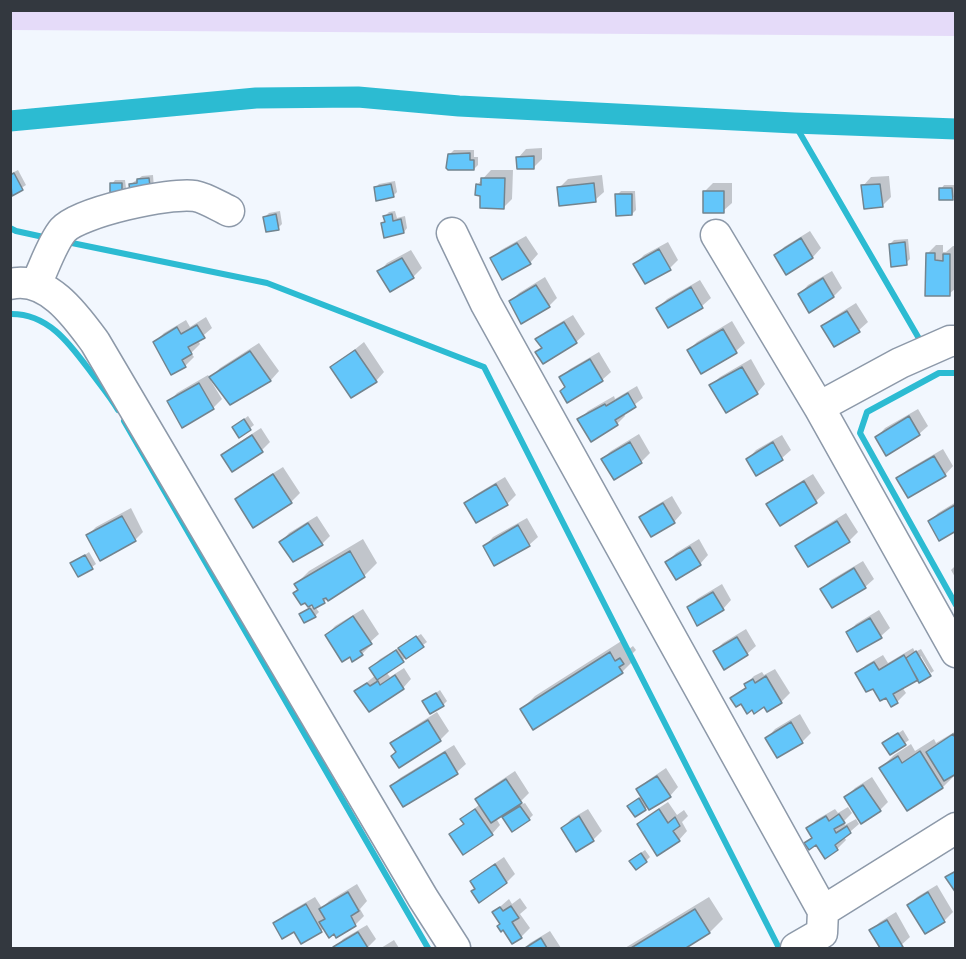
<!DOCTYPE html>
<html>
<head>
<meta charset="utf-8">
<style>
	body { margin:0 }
	#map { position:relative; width:966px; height:959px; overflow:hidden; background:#f2f7fe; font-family:Signika,sans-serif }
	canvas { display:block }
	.frame { position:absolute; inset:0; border:12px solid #33383f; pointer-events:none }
</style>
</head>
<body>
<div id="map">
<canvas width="966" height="959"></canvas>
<div class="frame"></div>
</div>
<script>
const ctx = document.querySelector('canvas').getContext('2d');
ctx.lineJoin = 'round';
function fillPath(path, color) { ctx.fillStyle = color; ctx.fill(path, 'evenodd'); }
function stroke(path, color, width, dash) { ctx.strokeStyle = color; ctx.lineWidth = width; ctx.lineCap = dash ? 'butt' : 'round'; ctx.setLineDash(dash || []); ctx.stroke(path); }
fillPath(new Path2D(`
	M11,10H955L956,36L11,30Z`), '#e5dbf9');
fillPath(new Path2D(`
	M542,148V159L534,167L518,158L526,149Z
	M454,150H474V157H478V165L474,169L450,154Z
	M18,170L26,185L12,194L10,174Z
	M491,170H513L512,199L503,208L482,194L477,185Z
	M153,175L154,188L131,184L142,176Z
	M602,175L604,192L595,200L559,188L568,179Z
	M889,176L891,197L882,206L863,186L871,177Z
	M115,180H125L126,188L122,192L112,184Z
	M395,181L397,192L393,196L375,188L379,184Z
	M713,183H732V203L723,211L704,192Z
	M944,185H956V195L952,199L941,189Z
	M621,191H635L636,210L632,214L617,195Z
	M280,211L282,224L278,228L265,217L269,213Z
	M395,211L397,218L405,216L407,228L404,232L383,224L386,220L385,216L389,212Z
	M810,231L821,248L813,257L786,273L776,256L784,247Z
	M526,236L538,254L530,263L492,259L501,250Z
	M908,239L910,259L906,263L890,244L894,240Z
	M668,242L678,260L670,268L635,264L644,255Z
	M936,245H943V252H946L953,246H956V288L949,294L927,254Z
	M411,250L422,268L413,277L379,272L387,263Z
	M832,271L842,288L834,296L800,294L808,285Z
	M545,277L557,298L549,306L511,301L519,293Z
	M700,280L711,298L702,306L669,326L658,308L667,299Z
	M856,303L868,322L859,330L834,345L823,327L832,318Z
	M573,315L585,334L576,342L537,353L543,347L537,339L546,331Z
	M206,317L212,328L198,340L200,344L191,353L194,357L185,366L155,342L164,333L186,320L190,327Z
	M732,321L745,343L736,351L701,372L689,350L697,342Z
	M364,342L384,372L376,381L332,368Z
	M259,343L279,371L271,380L230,403L213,380L211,381L222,399L213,408L182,426L169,402L177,393L208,375L210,378L220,368Z
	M599,352L611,372L602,380L567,386L561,377L570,369Z
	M751,359L765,384L757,393L711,385L720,377Z
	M637,386L643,398L624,413L625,416L617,424L579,420L588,411L614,396L615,399Z
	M918,409L928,426L919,434L877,437L885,428Z
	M248,416L254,425L240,436L234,427Z
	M261,428L270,442L262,450L223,455L232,447Z
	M639,434L650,453L641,462L602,459L611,451Z
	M782,435L791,450L782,458L757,474L748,459L756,450Z
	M943,449L953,466L945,475L898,478L907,470Z
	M283,467L300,493L291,502L237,499L245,491Z
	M813,474L825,493L816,501L780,524L768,504L777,496Z
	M505,477L516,495L507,504L466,503L475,495Z
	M672,496L682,513L674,522L641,517L650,509Z
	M956,502V530L929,522L938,513Z
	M131,508L143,532L135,540L88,535L96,527Z
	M846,513L858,532L849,541L797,546L806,538Z
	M317,516L330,536L322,544L281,542L289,533Z
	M527,518L538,537L529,545L485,546L493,537Z
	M363,539L377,563L364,576L315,607L319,612L315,616L305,611L314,606L296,584L309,571Z
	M699,539L708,555L700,564L667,562L676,553Z
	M89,552L96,564L92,567L72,564Z
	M863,561L874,579L865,587L822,589L831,580Z
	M956,565V579L951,570Z
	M722,584L731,600L723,609L688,608L697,599Z
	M363,609L379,634L369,643L371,645L362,654L327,635L335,626Z
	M879,610L890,628L881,636L858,650L848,633L856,624Z
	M746,629L756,646L747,654L715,651L723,643Z
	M421,634L427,642L386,672L390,677L404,668L411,679L403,688L356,691L376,675L371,668L380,659Z
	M623,640L629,649L633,646L636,650L632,654L635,659L622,672L522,709L535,696Z
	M913,648L915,652L921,649L934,671L931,673L921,656L919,658L918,677L902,687L906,693L897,702L886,696L857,674L866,665L883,655L888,663Z
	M775,669L790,693L781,702L765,705L741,702L732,698L747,686L746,684L754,676L762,672L764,675Z
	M440,690L447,701L443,705L424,701Z
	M437,712L449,731L440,740L399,766L397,752L392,743L401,735Z
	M800,714L811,733L802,742L778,756L767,738L775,729Z
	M903,730L909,740L891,753L884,743Z
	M956,731V774L943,787L907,809L881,768L894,755L911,744L915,751L934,739L936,743Z
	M454,745L466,764L457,772L403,805L392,786L400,778Z
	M666,768L678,787L670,796L649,806L635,815L633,802L642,796L638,789L647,781Z
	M515,771L529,793L515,807L525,803L533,815L529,819L504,817L513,809L496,818L500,825L492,834H451L464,823L462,819L480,804L477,799L485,791Z
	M872,777L888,802L880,810L846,797L855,788Z
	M668,802L677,815L684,810L688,816L682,822L687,831L679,840L639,824L647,816Z
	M848,807L852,813L843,822L845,825L856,819L859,824L844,837L846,840L837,849L817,843H806L813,836L808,829L816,820L835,809L838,813Z
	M588,809L602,831L594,839L577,850L563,828L571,819Z
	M645,850L650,857L646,861L635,857Z
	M504,857L515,874L507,882L479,901L477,888L472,882L481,873Z
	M357,884L367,901L360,909L364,916L355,925L335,932L324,928L321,931L294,930L275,924L284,915L315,897L322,908L329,901Z
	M937,885L953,912L945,920L925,932L909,905L917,897Z
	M709,897L723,919L710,932L683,948H625Z
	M520,898L527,908L520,914L530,928L521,937L501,924L494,912L509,899L512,904Z
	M896,912L910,937L898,948H882L871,930L880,922Z
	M367,925L376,939L367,948H335L343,939Z
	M550,931L561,948H525L530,943Z
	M394,940L399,948H381Z`), '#0003');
stroke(new Path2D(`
	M794,123L921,342
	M10,228L16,231L48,238
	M67,242L267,283L484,367L779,948
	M10,314C50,313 72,347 93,375C102,387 111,398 118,410
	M956,373H939L867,412L860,433L956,605
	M124,421L428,948`), '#2cbbd2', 6);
stroke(new Path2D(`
	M10,121L256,98L358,97L459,106L794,123L956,129`), '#2cbbd2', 21);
const building = new Path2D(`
	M470,153V160H474V170H448L446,168L448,154Z
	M534,156V169H517L516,157Z
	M14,173L23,190L12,196L10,175Z
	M149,178L151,194L130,192L129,184L137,183V179Z
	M481,178H505L504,209L480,208V196L475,195L476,184L481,185Z
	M110,183H122V193L110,194Z
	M594,183L596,202L559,206L557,187Z
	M391,184L394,197L376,201L374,187Z
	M880,184L883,207L864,209L861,185Z
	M939,188H952L953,200H939Z
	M703,191H724V213H703Z
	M615,194H632V215L616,216Z
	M276,214L279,230L266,232L263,217Z
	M392,214L393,221L401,219L404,233L384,238L381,223L385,222L383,216Z
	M801,238L813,258L786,275L774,255Z
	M905,242L907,265L891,267L889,244Z
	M517,243L531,264L502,280L490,258Z
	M659,249L671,270L645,284L633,264Z
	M926,253H935V260L943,261V254H950V296H925Z
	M402,258L414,278L390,292L377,271Z
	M823,278L834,297L809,313L798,294Z
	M536,285L550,307L521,324L509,301Z
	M691,287L703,308L668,328L656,308Z
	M847,311L860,332L834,347L821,326Z
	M564,322L577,343L543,364L535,352L542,348L535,339Z
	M197,325L205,338L188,347L192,354L182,360L186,367L171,375L153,342L177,327L181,334Z
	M723,329L737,353L701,374L687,350Z
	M355,350L377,382L351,398L330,367Z
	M250,351L271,381L230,405L209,377Z
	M590,359L603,381L567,403L560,391L565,387L559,377Z
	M742,367L758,394L726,413L709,385Z
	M199,383L214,409L182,428L167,401Z
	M628,393L636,407L615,420L618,425L591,442L577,419L605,404L606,406Z
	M909,416L920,435L886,456L875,437Z
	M244,419L251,430L239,438L232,427Z
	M252,435L263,452L232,472L221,455Z
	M630,442L642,463L614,480L601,459Z
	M773,442L783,460L756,476L746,459Z
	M934,456L946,476L908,498L896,478Z
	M273,474L292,503L253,528L235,499Z
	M804,481L817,503L780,526L766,504Z
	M496,484L508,505L476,523L464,503Z
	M663,503L675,523L651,537L639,517Z
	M955,505L956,531L939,541L928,521Z
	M122,516L136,541L100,561L86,535Z
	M837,521L850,542L808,567L795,546Z
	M308,523L323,545L293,562L279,542Z
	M518,525L530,546L494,566L483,546Z
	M690,547L701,565L676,580L665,562Z
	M350,551L365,577L328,601L326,598L323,599L325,603L314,609L312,605L308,607L305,603L301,605L293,593L298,590L294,584Z
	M85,555L93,569L78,577L70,563Z
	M854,568L866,588L832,608L820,589Z
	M713,592L724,610L697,626L687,607Z
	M310,608L316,617L304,623L299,614Z
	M353,616L372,644L360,651L363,655L352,662L350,657L342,662L325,635Z
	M870,618L882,638L857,652L846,632Z
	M416,636L424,647L406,659L398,648Z
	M737,637L748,655L724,670L713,651Z
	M396,650L404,662L377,680L369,668Z
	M916,651L931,676L919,683L906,658Z
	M610,652L615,661L620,658L624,664L619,667L623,673L533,730L520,709Z
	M904,655L918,680L893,694L898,703L891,707L886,698L880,701L873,689L866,692L855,673L874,662L879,670Z
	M395,675L404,689L369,712L354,691L367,683L370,686L378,681L380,685Z
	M766,676L782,703L767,712L764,707L754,714L752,710L747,714L741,704L736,707L730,698L746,688L744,684L753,679L755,683Z
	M436,693L444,706L430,714L422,701Z
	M428,720L441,741L399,768L391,756L396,752L390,743Z
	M791,722L803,743L777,758L765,738Z
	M898,733L906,745L890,755L882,743Z
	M953,734L956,739V774L944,781L926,752Z
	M920,751L943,788L907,811L879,768L898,756L902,763Z
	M445,752L458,774L403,807L390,786Z
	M657,776L671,797L649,810L636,789Z
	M506,779L522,803L491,823L475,799Z
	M863,785L881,811L861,824L844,797Z
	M639,798L646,810L635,817L627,806Z
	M520,806L530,820L512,832L502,817Z
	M475,809L493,835L463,855L449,834L464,824L460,819Z
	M659,809L668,823L675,817L680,826L673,831L680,841L657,856L637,824Z
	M839,814L845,823L834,829L836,833L847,826L851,833L835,845L838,850L825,859L816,845L809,850L804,843L812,838L806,828L826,816L829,821Z
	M579,816L594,841L576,852L561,828Z
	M641,853L647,862L636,870L629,861Z
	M495,864L507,883L479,903L471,891L475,889L470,881Z
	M956,871V893L945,877Z
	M348,892L359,911L351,916L356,926L336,938L334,934L329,938L319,922L325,919L319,909Z
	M928,892L945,922L925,934L907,905Z
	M306,904L322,932L301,944L294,932L282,939L273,923Z
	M511,906L519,918L512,922L522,938L512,944L503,930L501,932L497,926L500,924L492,912L500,907L503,911Z
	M695,909L710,933L686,948H631Z
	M887,920L903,947L901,948H880L869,930Z
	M358,932L368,948H334L333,947Z
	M541,938L547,948H525Z`);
fillPath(building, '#63c6fa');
stroke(building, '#72848f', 1.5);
const minor = new Path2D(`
	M452,233L486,304L823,911
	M716,235L819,407L956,652
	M10,284C47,275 76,316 95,342L423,898L455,948
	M36,284C44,268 52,243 63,230C79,212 170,192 195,196C206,198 218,206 229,211
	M819,407L900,363L950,341H956
	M796,948L822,933L823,911L956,828`);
stroke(minor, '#8d99a9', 33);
stroke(minor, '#fff', 30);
</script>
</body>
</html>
